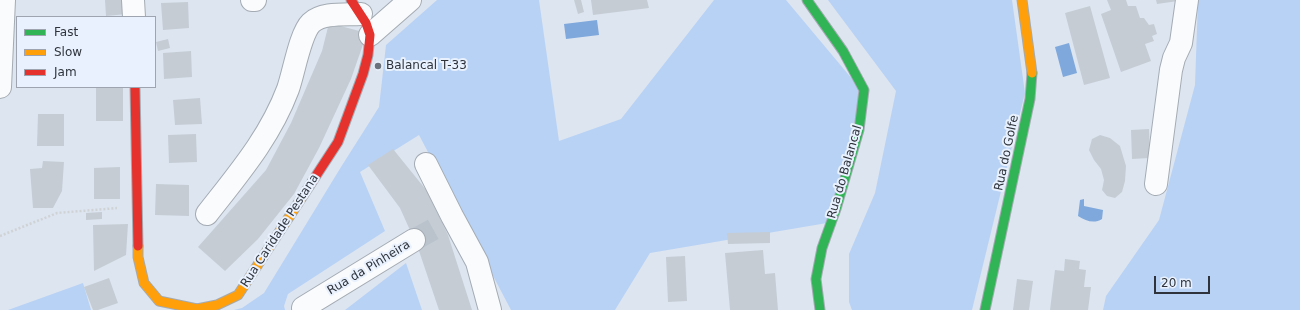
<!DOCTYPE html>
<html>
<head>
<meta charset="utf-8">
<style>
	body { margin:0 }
	#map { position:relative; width:1300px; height:310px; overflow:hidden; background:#dde5f0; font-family:"DejaVu Sans",sans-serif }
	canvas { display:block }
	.legend { position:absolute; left:16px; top:16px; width:140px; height:72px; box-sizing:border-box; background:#e8f1fd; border:1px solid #9ea5b0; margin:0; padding:5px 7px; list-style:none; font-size:12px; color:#2f343c }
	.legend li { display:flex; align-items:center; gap:8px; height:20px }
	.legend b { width:20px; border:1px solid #9ea5b0 }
	.scale { position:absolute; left:1154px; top:276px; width:56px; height:18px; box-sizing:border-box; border:2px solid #2f343c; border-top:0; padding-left:5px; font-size:12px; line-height:14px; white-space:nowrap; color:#2f343c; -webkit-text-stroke:3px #e8f1fd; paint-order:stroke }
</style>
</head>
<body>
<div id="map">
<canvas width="1300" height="310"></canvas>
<ul class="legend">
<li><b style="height:5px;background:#30b455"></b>Fast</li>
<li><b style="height:5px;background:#ff9f0a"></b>Slow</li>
<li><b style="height:5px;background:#e5322d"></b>Jam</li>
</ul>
<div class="scale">20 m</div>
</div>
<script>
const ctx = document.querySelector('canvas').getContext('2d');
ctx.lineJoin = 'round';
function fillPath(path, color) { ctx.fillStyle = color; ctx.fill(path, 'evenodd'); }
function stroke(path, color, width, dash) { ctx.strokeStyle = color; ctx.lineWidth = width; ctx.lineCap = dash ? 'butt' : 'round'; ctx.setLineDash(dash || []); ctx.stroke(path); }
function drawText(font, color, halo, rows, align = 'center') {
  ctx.font = font + ' "DejaVu Sans",sans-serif'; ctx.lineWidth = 4; ctx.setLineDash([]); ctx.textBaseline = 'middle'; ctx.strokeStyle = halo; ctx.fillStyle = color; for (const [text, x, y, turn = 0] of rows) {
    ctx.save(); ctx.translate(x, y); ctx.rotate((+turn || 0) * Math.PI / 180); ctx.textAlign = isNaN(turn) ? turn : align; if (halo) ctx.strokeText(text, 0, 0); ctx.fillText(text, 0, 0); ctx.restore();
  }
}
fillPath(new Path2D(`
	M437,0H539L559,141L621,119L714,0H786L863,92L827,223L650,253L615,310H511L419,135L360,172L385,231L288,294L284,306L285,310H234L242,308L264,293L341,167L379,107L386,45Z
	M828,0H1012L1025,93L972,310H852L849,302V254L875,193L896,91Z
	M1198,0H1300V310H1103L1106,296L1159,220L1195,85Z
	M406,263L422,310H345Z
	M83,283L91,310H8Z`), '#b8d2f5');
fillPath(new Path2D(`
	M597,20L599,35L566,39L564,24Z
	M1069,43L1077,73L1063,77L1055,47Z
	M1084,199V206L1103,210L1102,219C1094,224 1086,221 1078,216L1080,200Z`), '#7fa8dc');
fillPath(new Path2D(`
	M105,0H126L127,14L106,16Z
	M574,0H581L584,12L578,14Z
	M591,0H647L649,8L593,15Z
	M1107,0H1126L1128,6H1136L1140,18H1144L1149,25L1154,24L1157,34L1152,36L1154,41L1145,44L1151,61L1121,72L1101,14L1111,10Z
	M1156,0H1178V1L1157,4Z
	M188,2L189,28L163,30L161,3Z
	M1090,6L1110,78L1084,85L1065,13Z
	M329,23L367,33L351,79L319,148L294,194L258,239L225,271L198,247L266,170L291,123L322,51Z
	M168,39L170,48L158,51L156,42Z
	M191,51L192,77L164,79L163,53Z
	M96,87H123V121H96Z
	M200,98L202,124L175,125L173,100Z
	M38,114H64V146H37Z
	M1149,129L1150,158L1132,159L1131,130Z
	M196,134L197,162L169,163L168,135Z
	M1100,135L1110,138L1120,146L1126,166L1125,181L1122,192L1115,198L1107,196L1102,190L1104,180L1101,169L1094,160L1089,150L1092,139Z
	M393,149L427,191L448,235L472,310H439L418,248L400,208L368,165Z
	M43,161L64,162L62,191L53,208H33L30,169L42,168Z
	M120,167V199H94V168Z
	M156,184L189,185V216L155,215Z
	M102,212V219L86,220V213Z
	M128,224L126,255L94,271L93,225Z
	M770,232V243L728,244L727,233Z
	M763,250L765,274L775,273L778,310H730L725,253Z
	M685,256L687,301L668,302L666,257Z
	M1065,259L1080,261L1079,269L1086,270L1084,287H1091L1088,310H1050L1055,270L1064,271Z
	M109,278L118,303L98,310H93L84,287Z
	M1017,279L1033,281L1029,310H1013Z`), '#c5ccd4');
stroke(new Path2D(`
	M414,240L443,224`), '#bac2cc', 22, [22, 11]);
const street = new Path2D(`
	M133,0L134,17
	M252,0H255
	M370,35L410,0
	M0,87L4,0
	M426,164L452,216L477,262L490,310
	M1156,184L1171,70L1174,58L1181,43L1187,0
	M207,214C239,173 270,137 288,89C294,72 300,34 311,23C323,12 346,15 361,14
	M303,308L414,240`);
const fast = new Path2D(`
	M807,0L843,51L864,90L859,130L836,209L822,248L816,279L820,310
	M985,310L1030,99L1032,73`);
const slow = new Path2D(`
	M1022,0L1032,73
	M138,246V257L144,283L159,301L197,309L217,305L238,295L310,185`);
const jam = new Path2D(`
	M135,87L138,246
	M310,185L338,142L363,74L368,55L370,35L366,23L351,0`);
stroke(street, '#a4abb3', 24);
stroke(fast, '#a4abb3', 11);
stroke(slow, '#a4abb3', 11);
stroke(jam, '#a4abb3', 11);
stroke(new Path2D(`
	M0,236L57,213L117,208`), '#d0d3d6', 2.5, [2, 2]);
stroke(street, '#fafbfd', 22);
stroke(fast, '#30b455', 9);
stroke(slow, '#ff9f0a', 9);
stroke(jam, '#e5322d', 9);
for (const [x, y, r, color] of [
	[378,66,4,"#6c727b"]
]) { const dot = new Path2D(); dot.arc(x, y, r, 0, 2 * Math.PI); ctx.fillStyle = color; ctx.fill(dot); stroke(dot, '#e8f1fd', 1.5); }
drawText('12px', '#2f343c', '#e8f1fd', [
	["Balancal T-33",386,66]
], 'left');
drawText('12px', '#2f343c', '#e8f1fd', [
	["Rua do Golfe",1007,153,-78],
	["Rua do Balancal",845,172,-74],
	["Rua Caridade Pestana",280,231,-57],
	["Rua da Pinheira",369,268,-31]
]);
</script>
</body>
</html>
